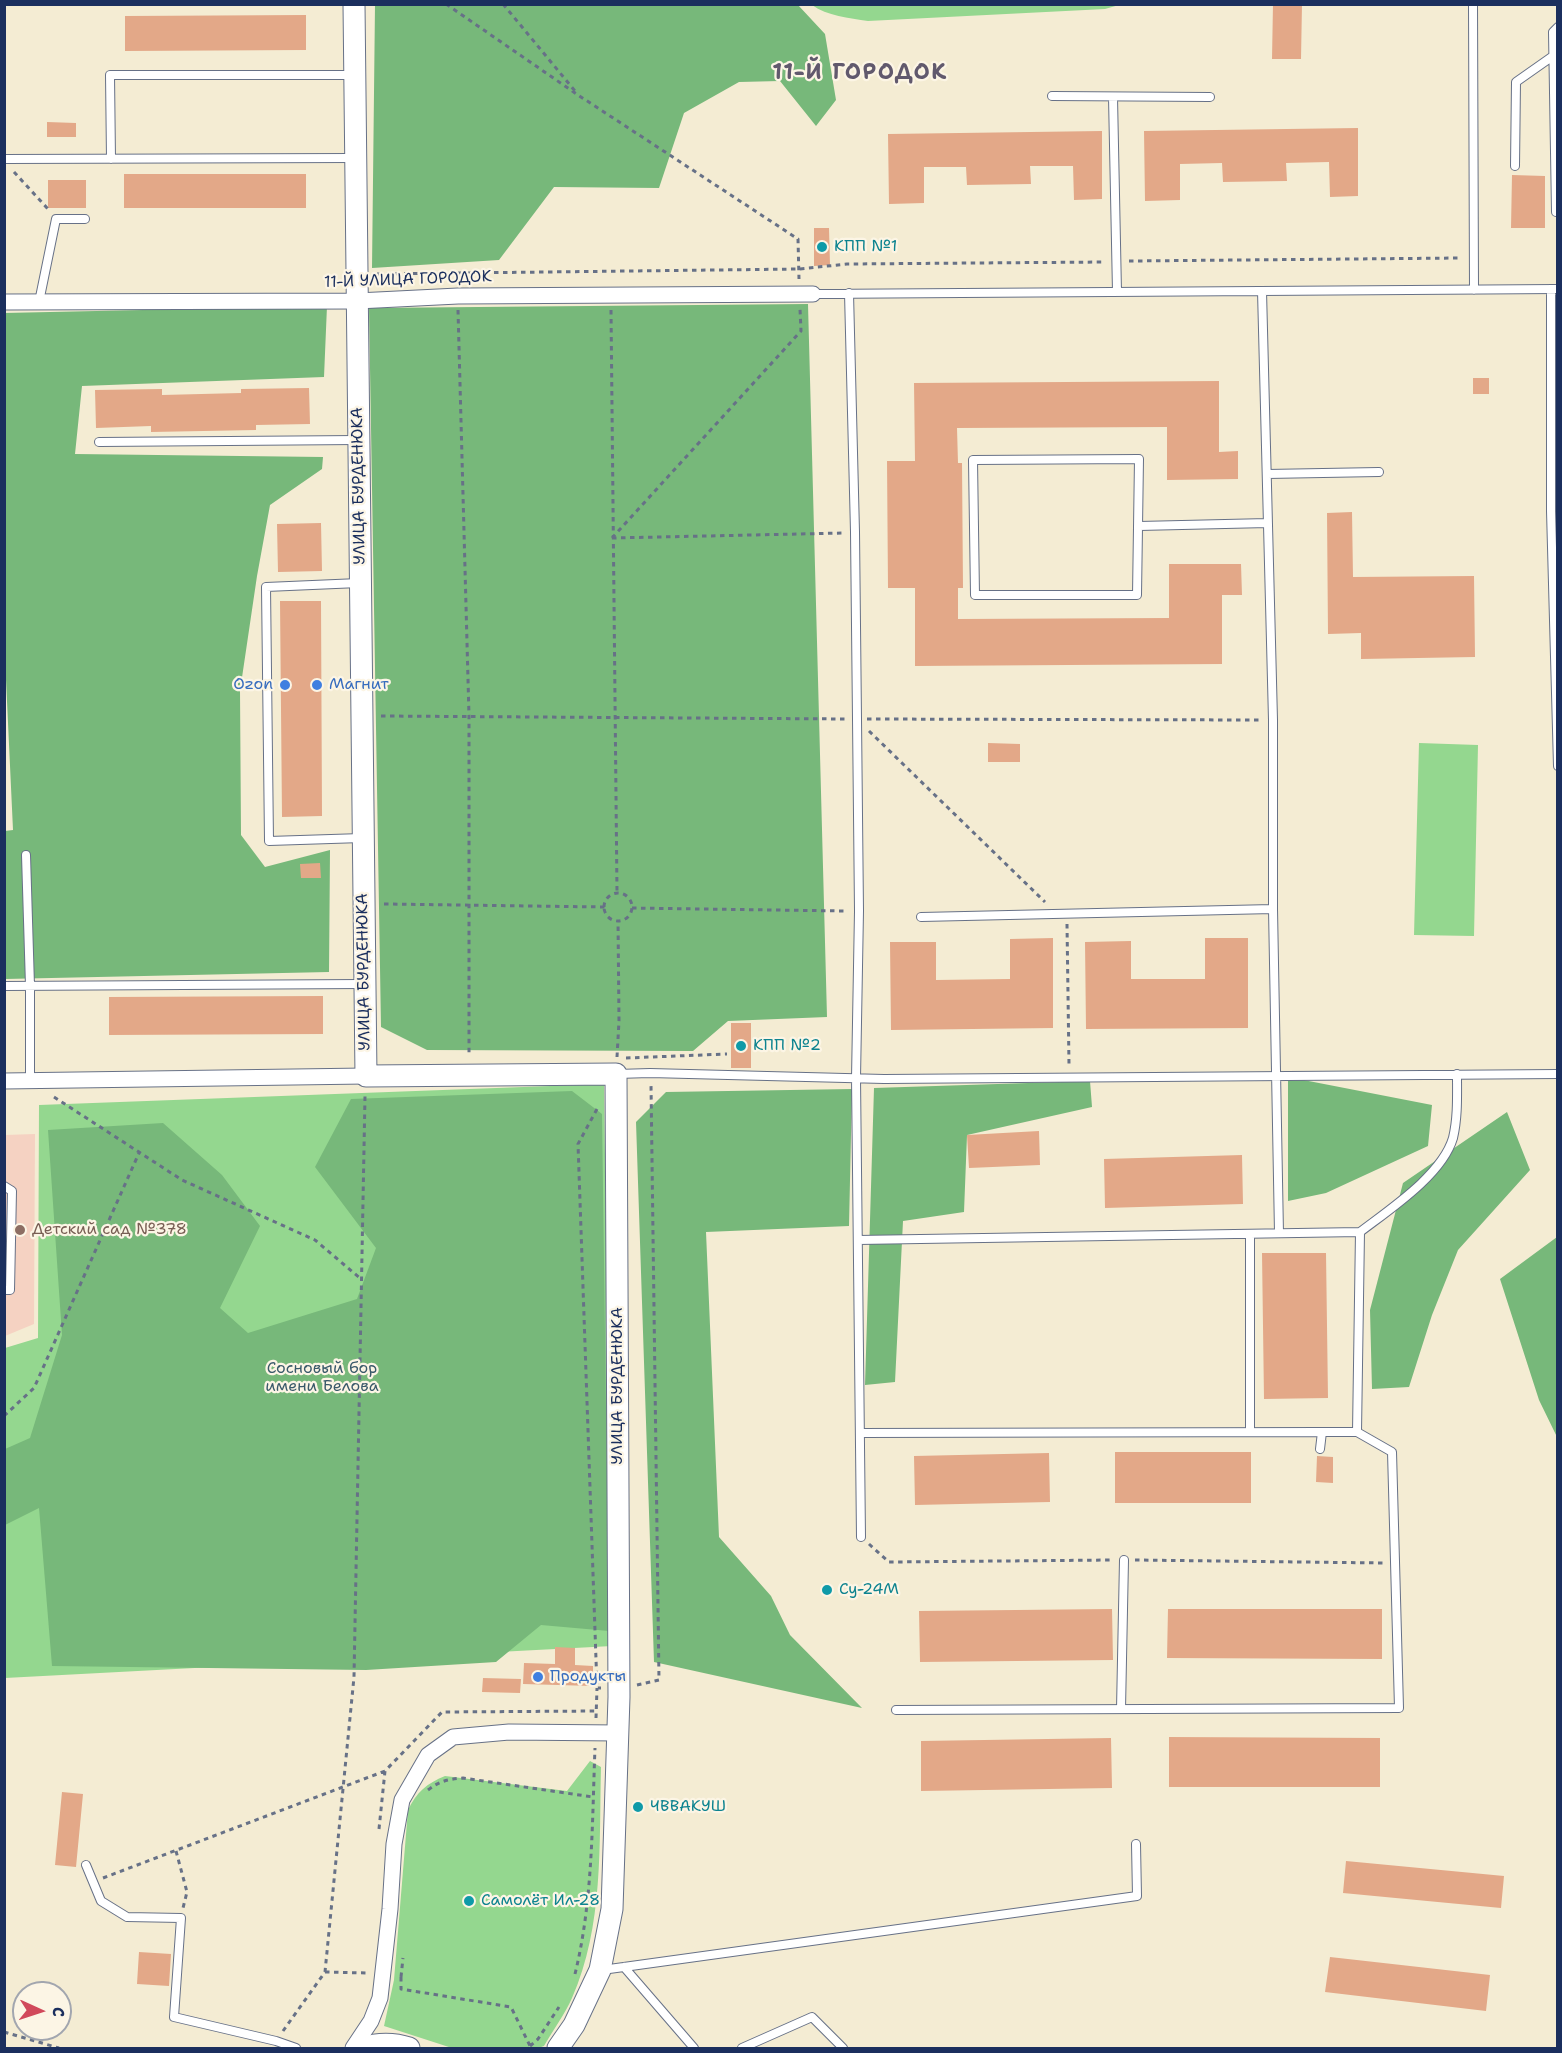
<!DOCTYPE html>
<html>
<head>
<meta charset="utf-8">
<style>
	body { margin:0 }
	#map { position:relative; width:1562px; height:2053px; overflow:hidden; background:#f4ecd3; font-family:"Shantell Sans",sans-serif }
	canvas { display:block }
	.frame { position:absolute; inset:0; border:6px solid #1b2f5e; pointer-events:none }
	.north { position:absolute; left:12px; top:1981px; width:60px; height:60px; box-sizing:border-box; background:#fcf5e5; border:2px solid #a2a6af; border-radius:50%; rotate:93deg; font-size:16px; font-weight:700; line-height:24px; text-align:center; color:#1b2f5e }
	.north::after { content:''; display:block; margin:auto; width:21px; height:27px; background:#d1495b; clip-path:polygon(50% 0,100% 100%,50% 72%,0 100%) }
</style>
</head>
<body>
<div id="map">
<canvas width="1562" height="2053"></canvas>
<div class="frame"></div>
<div class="north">С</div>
</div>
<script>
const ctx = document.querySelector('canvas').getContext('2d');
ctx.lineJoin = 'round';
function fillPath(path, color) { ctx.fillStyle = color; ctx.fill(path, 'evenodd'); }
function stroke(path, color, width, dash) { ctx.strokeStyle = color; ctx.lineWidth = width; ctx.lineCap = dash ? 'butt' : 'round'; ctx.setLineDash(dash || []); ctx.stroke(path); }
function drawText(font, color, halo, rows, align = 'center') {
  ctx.font = font + ' "Shantell Sans",sans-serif'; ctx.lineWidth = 4.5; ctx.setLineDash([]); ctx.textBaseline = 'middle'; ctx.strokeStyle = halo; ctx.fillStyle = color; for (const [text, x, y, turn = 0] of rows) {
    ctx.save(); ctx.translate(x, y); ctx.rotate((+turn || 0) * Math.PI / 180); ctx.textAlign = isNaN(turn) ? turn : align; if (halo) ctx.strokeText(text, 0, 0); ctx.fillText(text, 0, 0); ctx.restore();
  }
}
fillPath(new Path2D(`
	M35,1134L34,1324L5,1336V1135Z`), '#f5d2c2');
fillPath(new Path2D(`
	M812,5H1119L1105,9L868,21C849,18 827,16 812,5Z
	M1419,743L1478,745L1474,936L1414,935Z
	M604,1084L612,1646L5,1678V1348L38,1338L39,1105Z
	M590,1761L601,1767C599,1844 604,1926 572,1998C565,2014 553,2030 544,2046L538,2048H452L384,2026L394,1980L408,1810C416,1793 427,1783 445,1776L567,1791Z`), '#94d78f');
fillPath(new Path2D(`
	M375,5H798L825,34L836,100L816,126L780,81L739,82L684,113L659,188L554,187L499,260L372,268Z
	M808,304L827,1017L728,1021L693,1051L427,1050L381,1027L369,308Z
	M327,306L324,377L82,386L75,454L323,457L322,469L270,505L257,576L240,691L241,835L265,867L330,850L329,972L5,979V831L13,830L4,637L6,385H4V313Z
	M1288,1077L1432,1105L1428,1146L1326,1193L1288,1201Z
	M1090,1081L1092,1107L967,1135L964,1212L903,1221L895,1382L865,1385L874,1088Z
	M852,1089L849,1226L706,1232L719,1537L771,1596L790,1635L862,1708L654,1662L636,1122L666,1092Z
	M572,1091L602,1114L609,1631L541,1625L496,1662L366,1670L52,1666L39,1508L5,1525V1449L30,1438L62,1335L48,1130L163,1123L222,1175L260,1226L220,1308L248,1333L357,1299L376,1248L315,1167L351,1099Z
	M1507,1112L1530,1170L1458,1250L1432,1315L1409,1387L1372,1389L1370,1310L1403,1183Z
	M1557,1237V1437L1539,1400L1500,1279Z`), '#77b87a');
fillPath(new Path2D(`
	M1273,4H1302L1301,59H1272Z
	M306,15V50L125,51V16Z
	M47,122L76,123V137H47Z
	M1358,128V196L1330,197L1329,162L1286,163L1287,181L1223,182L1222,163L1180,164V200L1145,201L1144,131Z
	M1102,131V199L1074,200L1073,166H1030L1031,184L967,185L966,167H924V203L889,204L888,134Z
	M124,174H306V208H124Z
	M1512,175L1545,176V228H1511Z
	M48,180H86V208H48Z
	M814,228H829L830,265L814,266Z
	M1473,378H1489V394H1473Z
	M1219,381V452L1238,451V479L1167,480V427L957,428L958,463H962L963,588H958V619L1169,618V564H1241L1242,595H1222V664L915,666V588H888L887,461H915L914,383Z
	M309,388L310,424L256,425V430L151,432V426L96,428L95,390L162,389V395L241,393V389Z
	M1352,512L1353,577L1474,576L1475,657L1361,659V633L1328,634L1327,513Z
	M321,523L322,571L278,572L277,524Z
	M280,601H321L322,816L282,817Z
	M988,743L1020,744V762H988Z
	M320,863L321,878H301L300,864Z
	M1053,938V1028L891,1030L890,942H936V980L1010,979V939Z
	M1205,938H1248V1028L1086,1029L1085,942L1131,941V979H1205Z
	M323,996V1034L109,1035V997Z
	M731,1023H751V1068H731Z
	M1039,1131L1040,1165L969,1168L967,1135Z
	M1242,1155L1243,1204L1105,1208L1104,1159Z
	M1262,1253H1326L1328,1398L1264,1399Z
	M1115,1452H1251V1503H1115Z
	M1049,1453L1050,1502L915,1505L914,1456Z
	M1317,1456L1333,1457V1483L1316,1482Z
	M1112,1609L1113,1660L920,1662L919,1611Z
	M1168,1609H1382V1659L1167,1658Z
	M555,1647L575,1648V1665L593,1666V1686L523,1684L524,1663L555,1664Z
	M483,1678L521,1679L520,1693L482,1692Z
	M1169,1737L1380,1738V1787H1169Z
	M1111,1738L1112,1788L921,1791V1741Z
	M62,1792L83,1794L76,1867L55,1865Z
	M1346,1861L1504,1876L1501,1908L1343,1893Z
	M139,1952L171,1954L169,1986L137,1984Z
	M1330,1957L1490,1975L1486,2011L1325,1992Z`), '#e3a888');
const lane = new Path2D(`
	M1473,4L1474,290
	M1052,96L1210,97
	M1113,97L1117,292
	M4,159L354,158
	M111,159L110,75H352
	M1515,166L1516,82L1553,56
	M1556,212L1553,32L1558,27
	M1551,289V511L1558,766
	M1262,291L1273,720V909L1279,1233
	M849,293L855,532L857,719L859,911L856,1078L861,1537
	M813,294L1558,289
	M39,302L56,219H85
	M99,442L358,440
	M1139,459L1137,595H975L973,460Z
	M1267,474L1379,472
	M1139,526L1268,523
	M359,583L266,587L269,841L362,838
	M26,855L30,986V1081
	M921,917L1273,909
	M4,986L363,984
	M617,1074L650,1073L884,1079L1558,1074
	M4,1186L12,1191L10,1290H4
	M858,1240L1360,1232
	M1250,1432V1234
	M860,1433L1322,1432
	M1320,1449L1322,1432H1357L1360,1232C1390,1209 1442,1175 1453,1138C1458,1117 1457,1095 1457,1074
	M1121,1709L1124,1560
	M896,1710L1399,1708L1392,1452L1357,1432
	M86,1865L101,1901L127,1917L181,1918L174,2017L276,2041L296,2048
	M624,1967L694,2048
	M602,1970L1137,1896L1136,1844
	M742,2048L812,2017L843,2048`);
const street = new Path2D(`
	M4,302L357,301L458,296L813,294
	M4,1081L366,1076
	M353,2048L371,2021L380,1998L390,1909L394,1844L402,1800L428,1755L453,1737L509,1732L618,1733`);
const secondary = new Path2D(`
	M354,4L366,1076L616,1074L619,1697L612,1909L600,1970L574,2025L558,2048
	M362,2048C378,2043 394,2043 409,2048`);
stroke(lane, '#677187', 10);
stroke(street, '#677187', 17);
stroke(secondary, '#677187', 23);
stroke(new Path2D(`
	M446,4L578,95L798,239L799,279
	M503,4L575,91
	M14,172L48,209
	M1129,261L1462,258
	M377,274L799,269L847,264L1105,262
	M458,310L469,716V1056
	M611,310L617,893
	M612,538L801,331L800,309
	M612,538L845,533
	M381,716L846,719
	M867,719L1263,720
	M869,731L1045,902
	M604 907a14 14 0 1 1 28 0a14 14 0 1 1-28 0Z
	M384,904L605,907
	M632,908L846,911
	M1067,924L1069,1065
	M617,1057L619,1021L618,920
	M626,1058L727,1054
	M54,1097L182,1180L315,1240L361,1279
	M597,1109L578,1144L597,1688H601
	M4,1416L34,1388L139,1153
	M869,1544L889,1562L1114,1560
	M1135,1560L1384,1563
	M637,1685L659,1680L651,1085
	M596,1718L597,1688
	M428,1790C439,1781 449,1779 463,1778L593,1797
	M379,1829L385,1771L442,1712L597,1711
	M176,1851L187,1892L183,1908
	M103,1878L385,1771
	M325,1972L368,1973
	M575,1974C593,1901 592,1823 595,1748
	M401,1977L403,1958
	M401,1977V1989L511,2007L531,2048
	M283,2031L325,1972L354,1677L365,1096
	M4,2032L59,2048
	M530,2046L538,2039L559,2007`), '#677187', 3, [4.5, 4.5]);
stroke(lane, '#fff', 8);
stroke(street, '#fff', 15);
stroke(secondary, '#fff', 21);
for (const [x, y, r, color] of [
	[822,247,6,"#0f9aa8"],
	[285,685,6,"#3f7fe0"],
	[317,685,6,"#3f7fe0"],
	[741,1046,6,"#0f9aa8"],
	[20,1230,6,"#8d6e63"],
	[827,1590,6,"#0f9aa8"],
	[538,1677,6,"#3f7fe0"],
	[638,1807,6,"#0f9aa8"],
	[469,1901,6,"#0f9aa8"]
]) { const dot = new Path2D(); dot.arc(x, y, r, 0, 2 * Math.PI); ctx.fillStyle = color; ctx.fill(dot); stroke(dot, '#fcf5e5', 2); }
drawText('16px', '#0d838f', '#fcf5e5', [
	["КПП №1",834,247],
	["КПП №2",753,1046],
	["Су-24М",839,1590],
	["ЧВВАКУШ",650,1807],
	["Самолёт Ил-28",481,1901]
], 'left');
drawText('16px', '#1b2f5e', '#fcf5e5', [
	["11-Й УЛИЦА ГОРОДОК",408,280,-2],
	["УЛИЦА БУРДЕНЮКА",359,486,-91],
	["УЛИЦА БУРДЕНЮКА",364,972,-91],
	["УЛИЦА БУРДЕНЮКА",618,1386,-90]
]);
drawText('16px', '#366cbe', '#fcf5e5', [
	["Ozon",273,685,"right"],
	["Магнит",329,685],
	["Продукты",550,1677]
], 'left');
drawText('16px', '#785e54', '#fcf5e5', [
	["Детский сад №378",32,1230]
], 'left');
drawText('16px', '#39596a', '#fcf5e5', [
	["Сосновый бор",322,1369],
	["имени Белова",322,1387]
]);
ctx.letterSpacing = '1.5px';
drawText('bold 22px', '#61596d', '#fcf5e5', [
	["11-Й ГОРОДОК",860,73]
]);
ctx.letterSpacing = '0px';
</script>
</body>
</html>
